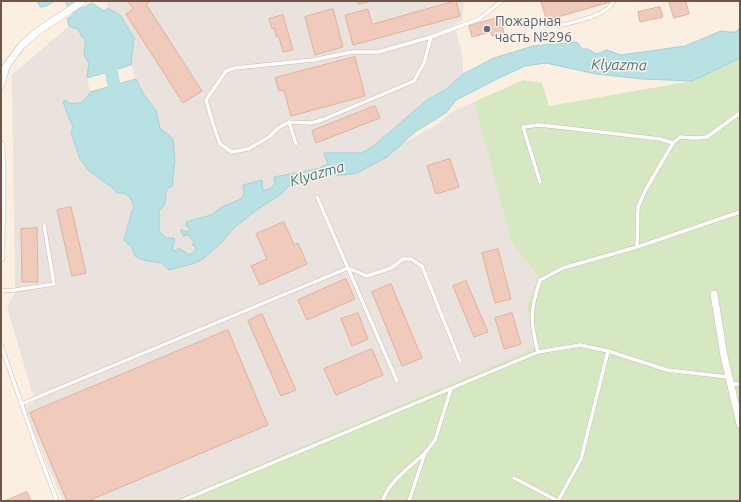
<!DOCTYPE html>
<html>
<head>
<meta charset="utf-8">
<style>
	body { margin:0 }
	#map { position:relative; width:741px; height:502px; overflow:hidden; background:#fbefe2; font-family:Ubuntu,sans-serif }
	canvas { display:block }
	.frame { position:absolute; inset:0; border:2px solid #72544a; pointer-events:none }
</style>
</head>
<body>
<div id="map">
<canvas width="741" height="502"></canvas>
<div class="frame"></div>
</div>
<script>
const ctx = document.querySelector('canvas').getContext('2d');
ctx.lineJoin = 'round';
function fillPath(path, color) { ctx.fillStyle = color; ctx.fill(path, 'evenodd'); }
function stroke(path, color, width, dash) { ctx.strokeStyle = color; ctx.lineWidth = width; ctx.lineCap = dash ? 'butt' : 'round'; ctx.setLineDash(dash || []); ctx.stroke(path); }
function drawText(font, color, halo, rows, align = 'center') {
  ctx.font = font + ' Ubuntu,sans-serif'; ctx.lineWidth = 3; ctx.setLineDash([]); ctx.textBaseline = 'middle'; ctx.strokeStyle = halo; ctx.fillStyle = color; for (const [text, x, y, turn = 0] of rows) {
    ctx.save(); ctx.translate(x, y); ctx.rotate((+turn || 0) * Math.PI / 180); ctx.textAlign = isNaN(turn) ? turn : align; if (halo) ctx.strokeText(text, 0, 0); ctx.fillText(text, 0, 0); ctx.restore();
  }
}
fillPath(new Path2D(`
	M107,1H464L462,21L454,24L463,59V74L445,90L427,100L409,115L371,148L361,153H325L329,164L317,169L274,177L275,184L270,189L263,191L262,180L243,185L244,194L241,199L222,207L211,215L186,222L189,227V231L186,232L182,229L183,236L188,235L194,242L196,250L190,255L178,248L176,251L172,249L175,240L166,238L159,231V210L165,204L166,192L168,188L172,187L175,161L160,128L156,110L144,95L136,79L131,65L134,38L120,15L108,8Z
	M69,26L78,29L82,37L85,38L84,55L89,63L87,78L90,92L86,100L74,104L68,103L65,106L67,109V117L73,126L71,133L80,159L88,170L113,188L117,193H123L130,196L132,201L134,207L132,211L124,240L132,248L135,256L143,260L162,263L166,267L195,263L214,250L235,227L258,209L280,195L289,186L329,175H344L357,173L387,157L400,145L438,124L450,113L474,102L511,241L539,278L527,306L534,348L173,501H63L23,408L35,402L7,307L15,293L12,75Z`), '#eae2dd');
fillPath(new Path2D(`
	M740,58V501H173L534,348L527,306L539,278L511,241L474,102L523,80L542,83L549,106L692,81Z`), '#d5e8c2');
const water = new Path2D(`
	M37,1H55L46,6L41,7Z
	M92,3L104,11L108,8L120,15L134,38L131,65L87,78L89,63L84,55L85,47V38L82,37L78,29L69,26L67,19Z
	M740,27V58L692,81L642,79L596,74L546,63L525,66L499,78L456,100L447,112L415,132L387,157L357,173L344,175H329L289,186L280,195L258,209L235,227L221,243L203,259L195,263L169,270L162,263L143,260L135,256L132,248L124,240L132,211L134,207C131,198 128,192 117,193L113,188L88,170L80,159L71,133L73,126C68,118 66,110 63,102L66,100L68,103C78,105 86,102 90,92L136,79L144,95L156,110L160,128L173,139L175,161L172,187L168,188L166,192L165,204L159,211V231L166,238H174L175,240L172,249L175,251L178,248L190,255L196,250L195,246L192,245L194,242L188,235L183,236L181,231L182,229L186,232L189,231V227L186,226V222L211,215L222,207L241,199L244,194L243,185L262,180L263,191L270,189L275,184L274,177L317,169L328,164L324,153H361L371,148L427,100L445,90L463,74L494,58L533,46L577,42L582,49H588L596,54L607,50L621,55L685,46L721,31L729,32H736Z`);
fillPath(water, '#b8e1e4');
stroke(water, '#9fd2d5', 1);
stroke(new Path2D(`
	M71,1L89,25
	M105,55L110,65L117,101`), '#b8e1e4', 13);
const building = new Path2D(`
	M128,1H151L146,4L202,91L183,103L126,14L133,9Z
	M358,1H371L359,4Z
	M456,1L460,16L353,45L345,15L368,9L372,24Z
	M541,1H610V2L547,20Z
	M669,1H686L689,14L674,18Z
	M660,7L663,17L640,22L638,12Z
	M333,9L343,47L315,55L305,17Z
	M283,15L293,50L283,52L279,37L276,36L275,28L272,29L269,19Z
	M500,17L504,33L492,36L491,32L472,37L469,26Z
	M355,57L365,96L291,116L284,90L279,91L275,78Z
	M375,106L380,118L316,143L312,131Z
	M450,159L459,187L436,194L427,166Z
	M71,207L86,273L72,276L57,210Z
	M284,222L294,245L298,243L307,264L260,285L251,266L267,259L256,234Z
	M37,228L38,282H22L21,229Z
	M498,249L511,299L495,303L482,253Z
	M346,279L355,299L307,320L298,300Z
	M466,281L488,332L474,337L453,286Z
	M391,284L422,358L402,366L372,292Z
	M358,313L368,339L352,346L341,319Z
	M512,313L521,344L504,349L495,318Z
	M262,314L296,390L281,396L248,321Z
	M228,330L268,425L88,501H67L30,413Z
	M372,349L383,375L336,395L324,369Z
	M27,492L31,501H5Z`);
fillPath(building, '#f0cbbb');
stroke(building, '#e1b09c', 1);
const service = new Path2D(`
	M559,26C576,21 605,17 614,1
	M431,37L424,63L414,81L322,120L311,123L289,122L278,128L269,137L248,149L232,152L220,144L213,124L206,100L226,71L235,68L313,60L352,52H378L431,37L479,19L502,1
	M289,122L296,144
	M540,182L523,127L539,125L567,128L660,139L673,143
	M317,197L397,381
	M637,247L740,212
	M1,291L15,290L54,284L44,225
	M1,345L39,454L57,501
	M538,352C530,321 530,310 540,280L563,268L637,247L638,207L645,191L673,143L680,137L696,138L707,137L740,113
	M731,384H740
	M21,404L348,268L367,276L391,268L403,259H411L422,266L460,361
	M514,478L558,501
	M181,501L538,352L580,345L608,351L667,370L728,377
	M383,501C386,484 412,465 425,453
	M409,501L425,453L435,440L451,389
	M558,501L581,459L608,351`);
const minor = new Path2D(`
	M1,85L6,66L22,45L38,31L83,1
	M1,145L2,176L1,258
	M714,294L724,356L740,424`);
stroke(service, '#ceb8ad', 4.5);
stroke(minor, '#ceb8ad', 8);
stroke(service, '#fff', 3.5);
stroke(minor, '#fff', 7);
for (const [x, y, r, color] of [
	[487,29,4,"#5c6f8a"]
]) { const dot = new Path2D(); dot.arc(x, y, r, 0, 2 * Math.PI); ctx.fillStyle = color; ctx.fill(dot); stroke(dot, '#fef4e8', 1.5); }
drawText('14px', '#4e5e75', '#fef4e8', [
	["Пожарная",495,21],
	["часть №296",495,37]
], 'left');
drawText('italic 15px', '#42797e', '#fef4e8', [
	["Klyazma",619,65,1],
	["Klyazma",317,174,-16]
]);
</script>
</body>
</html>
